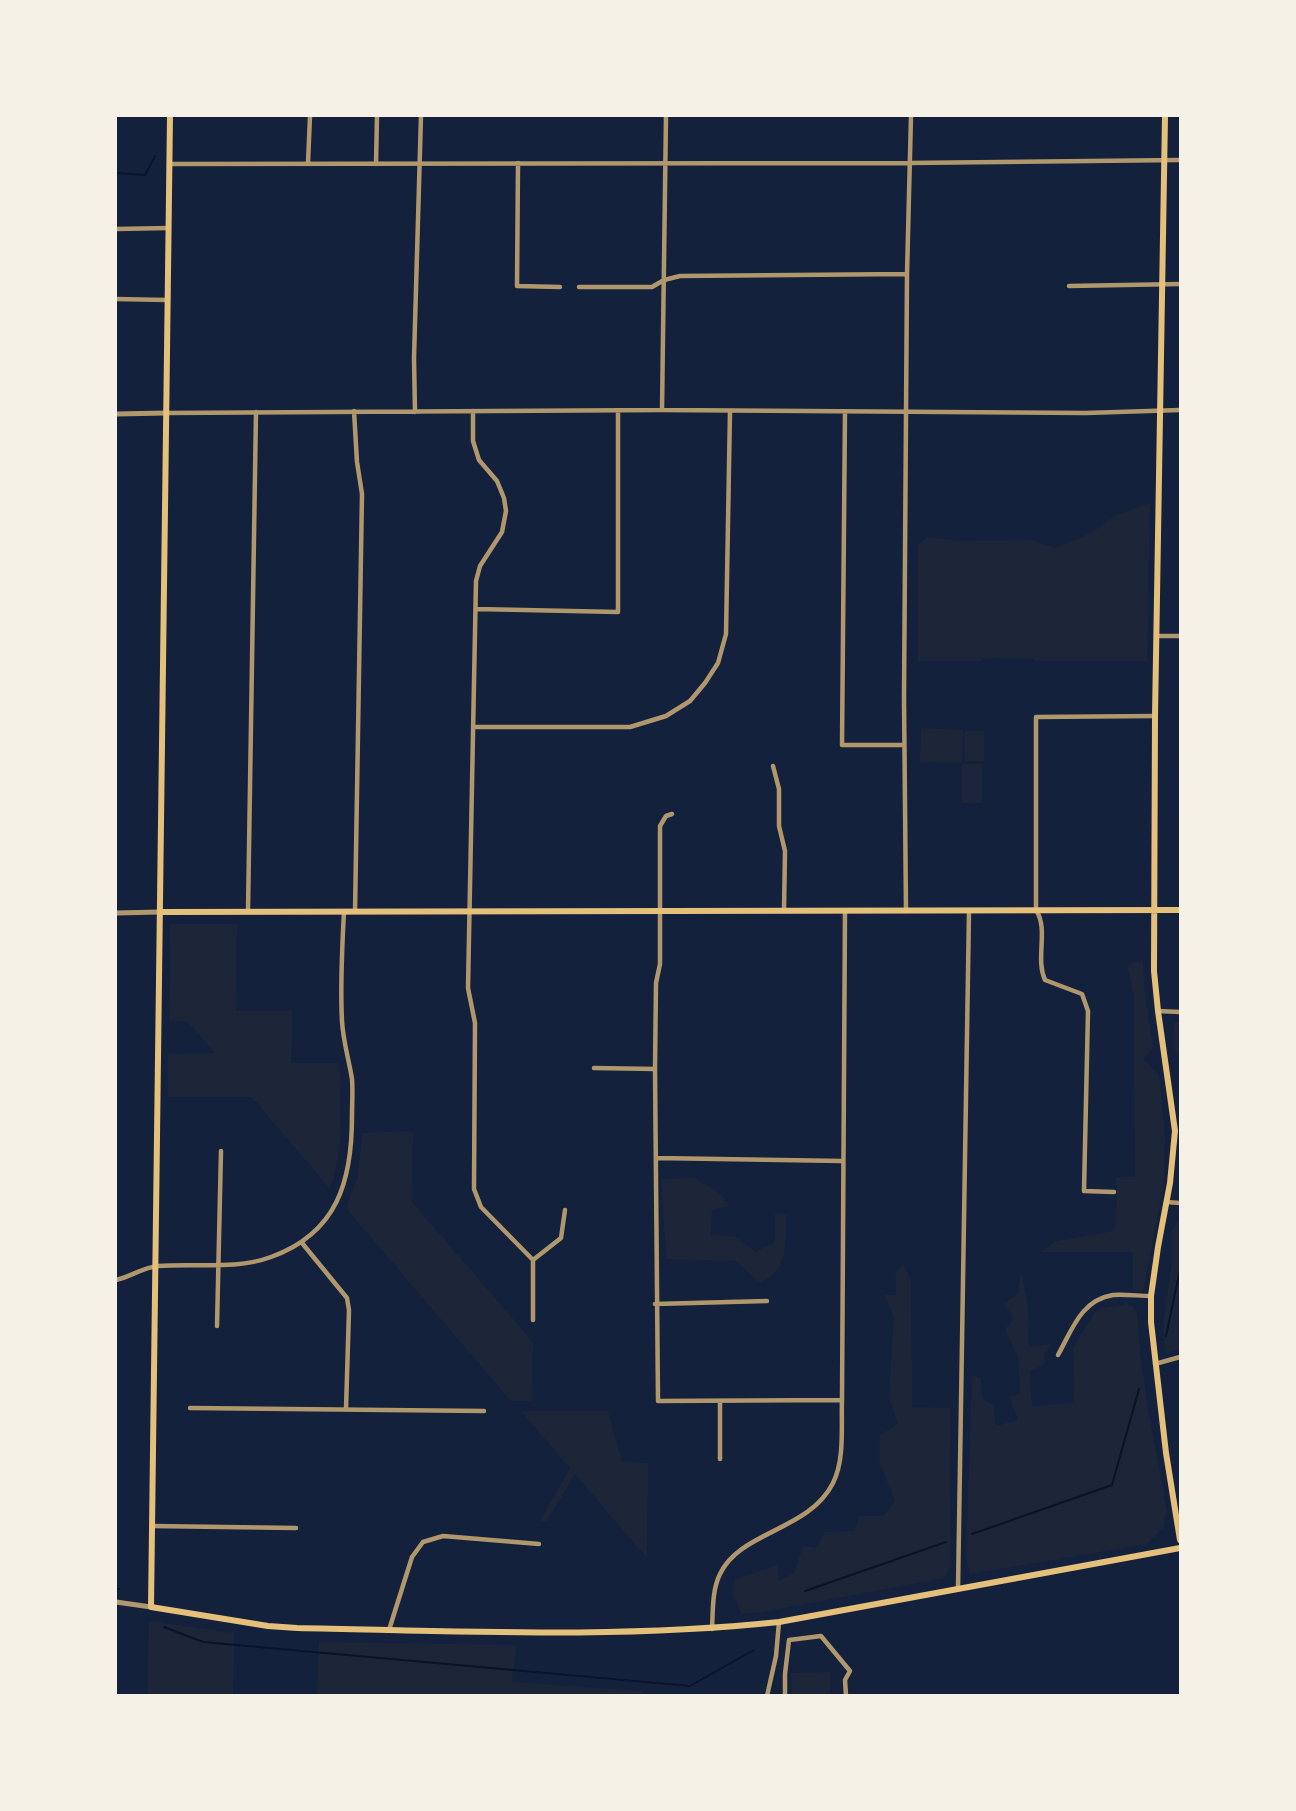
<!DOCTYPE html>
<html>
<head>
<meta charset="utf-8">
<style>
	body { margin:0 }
	#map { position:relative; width:1296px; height:1811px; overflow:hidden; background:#14213d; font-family:Figtree,sans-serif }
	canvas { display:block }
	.frame { position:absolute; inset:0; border:117px solid #f6f1e7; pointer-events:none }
</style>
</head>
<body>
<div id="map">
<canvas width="1296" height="1811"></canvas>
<div class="frame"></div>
</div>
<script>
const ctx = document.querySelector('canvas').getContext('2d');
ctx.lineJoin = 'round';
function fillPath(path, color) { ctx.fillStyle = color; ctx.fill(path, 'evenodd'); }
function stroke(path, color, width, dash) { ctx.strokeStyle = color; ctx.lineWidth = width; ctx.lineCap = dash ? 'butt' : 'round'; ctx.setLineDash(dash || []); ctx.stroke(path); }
fillPath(new Path2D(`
	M1150,503L1147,661H1034L1033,659L982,658L981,661H918V544L928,537L961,541L1032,540L1055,548L1091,533L1116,515Z
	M921,728L963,730L962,763L920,762Z
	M965,731H984V761H965Z
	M962,764H982V803H962Z
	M170,924H237L236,1011H292L291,1063H338C343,1093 342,1162 330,1189L252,1097H168V1054L215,1053L187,1021H169Z
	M1134,962H1143L1145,995L1153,1047L1143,1059L1159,1075L1165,1136L1164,1184L1143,1292L1133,1290V1252H1040L1056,1241L1114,1231L1117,1202L1116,1177H1135L1134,995L1127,966Z
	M1174,1023H1180V1060L1173,1045Z
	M413,1131L412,1202L533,1342L532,1401H511L346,1208L358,1176L362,1133Z
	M694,1178L718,1192L730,1206L712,1210L711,1235L735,1237L756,1252L775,1242V1214H786C785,1243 790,1268 760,1283L736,1261L666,1259L661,1179Z
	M1180,1219V1348L1166,1353L1163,1327L1172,1261V1230Z
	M903,1264L911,1280L912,1407L950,1408L951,1566L944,1578L757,1613H741L733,1595L734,1580L777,1565L779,1581L794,1573L803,1546L816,1548L825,1532L854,1531L860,1516H883L895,1501L879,1461L880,1435L898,1424L889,1398L894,1317L884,1295H896L895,1274Z
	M1021,1270L1027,1302L1029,1347L1052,1344L1044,1353L1045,1364L1030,1371L1032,1406L1074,1403L1073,1348L1095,1312L1102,1308L1123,1305L1125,1302L1133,1307L1137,1314L1140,1352L1148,1408L1167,1511L1162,1529L1147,1544L969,1574L966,1550L972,1375L981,1378L982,1398L993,1405L996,1426L1018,1420L1010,1397L1020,1394L1018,1357L1005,1329L1014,1318L1004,1304L1018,1294Z
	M608,1411L622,1462L648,1463L647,1558L575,1474L547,1521H540L570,1468L521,1411Z
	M149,1621L234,1633L233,1695H148Z
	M319,1642L516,1645L512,1682L642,1691V1695H317Z
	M830,1672V1695H792L791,1673Z`), '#1d2539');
stroke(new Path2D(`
	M116,173L145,175L155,156
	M1166,1336L1180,1270
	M972,1534L1112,1485L1139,1389
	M116,1589H119
	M805,1591L946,1542
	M164,1627L203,1642L690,1686L754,1650`), '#0b132b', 2);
stroke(new Path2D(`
	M308,163L310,116
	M518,163L517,286L560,287
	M170,164L909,163L1180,160
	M376,164L377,116
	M116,229L169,228
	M1069,286L1180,284
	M579,287H652L664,280L680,276L907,274
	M116,299L167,300
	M662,410L666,116
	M354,411L357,462L362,494L355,912
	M473,411V441L479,460L497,481L504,498L506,511L502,532L480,566L476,581L468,988L475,1023L474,1189L481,1207L533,1260V1320
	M415,412L414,358L421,116
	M845,412L842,745H904
	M166,413L662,410L1086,413L1180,410
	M476,609L618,612V411
	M1158,636H1180
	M474,727H630L666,716L690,701L705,683L718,663L726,634L730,411
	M773,766L779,789V826L785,851L784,911
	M672,814L666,816L660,826V964L656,983L655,1069L658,1401L842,1400
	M248,911L256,412
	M906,911L904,698L907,274L911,116
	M1158,1011L1180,1012
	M594,1068L655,1069
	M656,1158L842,1161
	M1114,1192L1084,1191L1088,1011L1082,994L1045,980C1035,958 1049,930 1036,910V717L1155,716
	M1166,1202L1180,1203
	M302,1243L347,1298L349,1310L346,1409
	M533,1260L561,1238L565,1210
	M116,1280C130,1277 144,1267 158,1266C195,1263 236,1270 271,1257C338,1233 352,1180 352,1116C352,1104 353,1091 352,1079C349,1060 343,1041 342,1021C340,985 342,948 344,912
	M655,1304L767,1301
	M217,1326L221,1151
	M1058,1355C1072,1330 1081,1300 1113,1295C1125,1294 1139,1296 1151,1296
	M1155,1364L1180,1357
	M190,1408L484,1411
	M720,1459V1402
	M152,1526L296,1528
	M958,1589L969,911
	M712,1629C713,1611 712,1590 720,1574C740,1531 809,1531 833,1483C845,1459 841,1426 842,1400L845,911
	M389,1630L412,1557L423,1542L443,1536L539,1544
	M767,1696L776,1656L779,1622
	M785,1696V1674L789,1640L821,1636L850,1671L845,1680L846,1696`), '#b1986c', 4.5);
stroke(new Path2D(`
	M116,414L166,413
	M116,913L160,912
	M116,1602L151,1607`), '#b1986c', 5);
stroke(new Path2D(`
	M170,116L151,1607L268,1626L297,1628C459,1631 618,1639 779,1622L1180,1548
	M1165,116L1155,716L1154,971L1158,1011L1175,1131L1170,1183L1158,1247L1151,1296V1322L1166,1453L1180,1540
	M160,912L1180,910`), '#e5c07b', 6);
</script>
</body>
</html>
